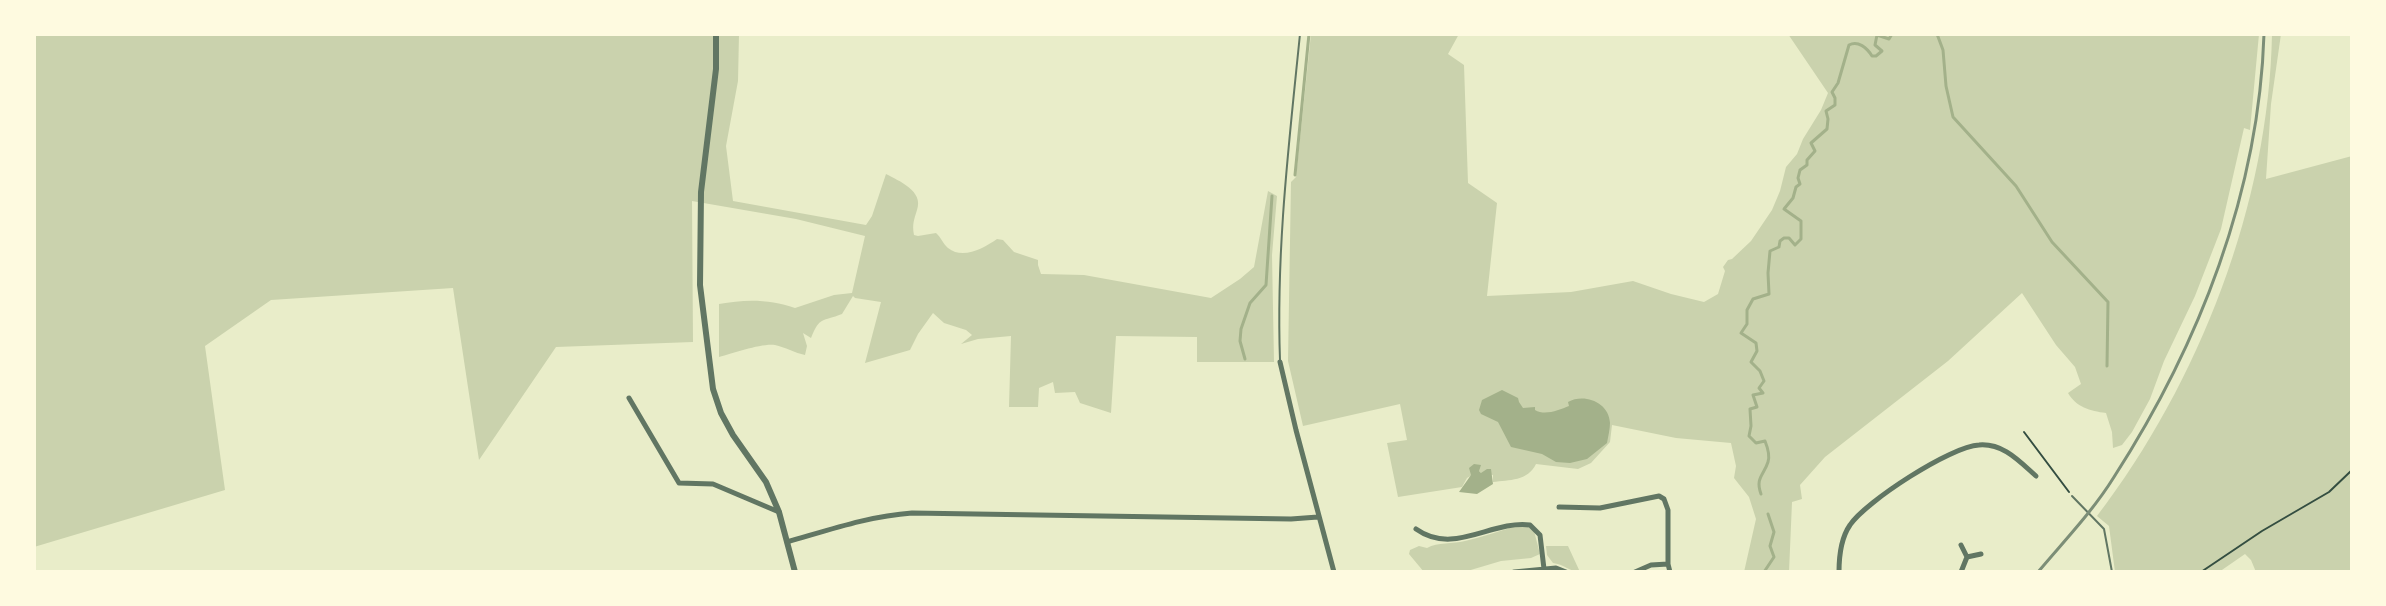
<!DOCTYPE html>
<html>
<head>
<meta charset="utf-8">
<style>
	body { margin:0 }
	#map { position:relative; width:2386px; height:606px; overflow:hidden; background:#e9edc9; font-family:Ubuntu,sans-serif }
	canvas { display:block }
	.frame { position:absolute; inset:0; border:36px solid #fefae0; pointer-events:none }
</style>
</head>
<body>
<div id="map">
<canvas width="2386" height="606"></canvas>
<div class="frame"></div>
</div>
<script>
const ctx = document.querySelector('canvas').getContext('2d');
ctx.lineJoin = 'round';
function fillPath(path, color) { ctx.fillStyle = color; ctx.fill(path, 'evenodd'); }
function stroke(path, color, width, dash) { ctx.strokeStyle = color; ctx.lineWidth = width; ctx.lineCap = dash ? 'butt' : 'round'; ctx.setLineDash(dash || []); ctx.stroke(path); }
fillPath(new Path2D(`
	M34,34H739L738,81L726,146L733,201L866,225L872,216L886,174C899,181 924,191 917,210C914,220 912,224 914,235L918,236L936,233C941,237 943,244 948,248C963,260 984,248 997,239L1003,240L1014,252L1038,260V265L1041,274L1084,275L1211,298L1240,279L1254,267L1268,191L1277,196L1272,255L1274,362H1197V337L1116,336L1111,413L1080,403L1075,392L1055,393L1053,382L1039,388L1038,407H1009L1011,336L978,339L961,344L972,335L966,330L944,323L933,313L918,334L910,350L865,363L881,302L855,298L853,296L842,314C822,322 820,316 811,338L803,333L807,346L805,355C795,353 785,347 775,345C762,343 734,353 719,357V304C745,299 770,299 795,308L834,295L852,293L865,236L796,219L692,201L693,342L556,347L479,460L453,288L271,300L205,346L225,490L34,547Z
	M1311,34H1459L1448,54L1464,65L1468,183L1497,203L1487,296L1571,292L1633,281L1671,294L1704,302L1718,294L1725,271L1723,267L1728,260L1732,259L1751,241L1772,210L1780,191L1786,167L1797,154L1803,139L1821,110L1828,93L1788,34H2259L2250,130L2244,128L2221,229L2195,296L2164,361L2150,399L2132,432L2122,445L2113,448L2112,432L2106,413C2090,411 2076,407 2068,393L2081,384L2075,367L2056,345L2022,293L1948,361L1825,457L1800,485L1802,499L1792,502L1789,572H1744L1756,519L1749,497L1734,478L1736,466L1731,443L1676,438L1612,425L1610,442L1591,463L1578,469L1536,464C1528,481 1509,480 1493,482V475L1481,473L1479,471L1467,478L1462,487L1398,497L1387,443L1407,440L1400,404L1303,426L1288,361L1291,182L1296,177Z
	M2272,34H2281L2271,104L2266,179L2352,156V475L2350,478L2352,480V572H2256L2251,560L2245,554L2219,572H2115L2109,526L2097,516C2199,383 2269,203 2272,34Z
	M1516,526H1527L1534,531L1540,554L1531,558L1501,561L1464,572H1424L1409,554L1410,550L1419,546L1427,548C1438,542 1452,544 1465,541C1482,537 1499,531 1516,526Z
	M1546,546H1568L1580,572C1571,572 1563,564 1553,563L1547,555Z`), '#cad2ad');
fillPath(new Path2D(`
	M1502,390L1518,398L1519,402L1523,408L1535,407V410C1545,416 1559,410 1569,406L1568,402C1584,393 1609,402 1610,423C1610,429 1608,437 1607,443L1587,459L1570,463L1556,462L1542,454L1511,447L1498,422L1481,414L1479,410L1482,400Z
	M1474,464L1481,465L1479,471L1481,473L1487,469H1491L1493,484L1477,494L1459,492L1471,475L1469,468Z`), '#a3b18a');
stroke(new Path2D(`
	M1937,34L1943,50L1946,86L1953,117L2016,186L2052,242L2108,302L2107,366
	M1295,175L1309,34
	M1245,359L1240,341L1241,329L1250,303L1266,285L1272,196
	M1761,494C1755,478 1764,475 1768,462C1770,456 1767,446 1765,441L1756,443L1749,436L1751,426L1750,409L1757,407L1753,395L1763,393L1759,388L1764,381L1760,371L1751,362L1757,351L1756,343L1741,333L1747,324V310L1753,299L1769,294L1768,273L1770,251L1779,247L1780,241L1784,238H1789L1795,245L1801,239V221L1784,209L1793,198L1796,187L1800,184L1798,178L1800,170L1807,165V160L1815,151L1811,143L1827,129L1828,119L1826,111L1835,105V98L1832,92L1838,83L1849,45C1858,40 1867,48 1872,56H1876L1882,51L1875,45L1877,35L1889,39L1892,34
	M1764,572L1774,557L1770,546L1774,532L1768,514`), '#a3b18a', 3);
stroke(new Path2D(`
	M2024,432L2069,492
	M2201,572L2262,531L2329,492L2352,470`), '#344e41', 2);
stroke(new Path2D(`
	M1280,360C1276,250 1289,143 1300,34
	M2072,496L2104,529L2112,572`), '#617663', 2);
stroke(new Path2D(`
	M1280,362L1296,430L1334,572
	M629,398L679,483L713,484L779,512
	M1559,507L1600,508L1659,496L1664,499L1668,510V564L1670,572
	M1416,529C1454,556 1491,520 1530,525L1540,535L1544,569
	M787,542C829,530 869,516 912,513L1291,519L1318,517
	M1961,545L1967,557L1981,554
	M1514,572L1556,568L1566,572
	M1635,572L1651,565L1668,564
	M1839,572C1839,556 1841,538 1850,525C1865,502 1951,446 1979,445C2003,443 2019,461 2036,476
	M1961,572L1967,557`), '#617663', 5);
stroke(new Path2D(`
	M716,34V69L701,192L700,285L713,389L721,413L733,435L766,482L779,512L795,572`), '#617663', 6);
stroke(new Path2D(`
	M2038,572C2064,541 2093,511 2114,477C2199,345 2259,192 2264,34`), '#7c8e77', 3);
</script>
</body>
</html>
